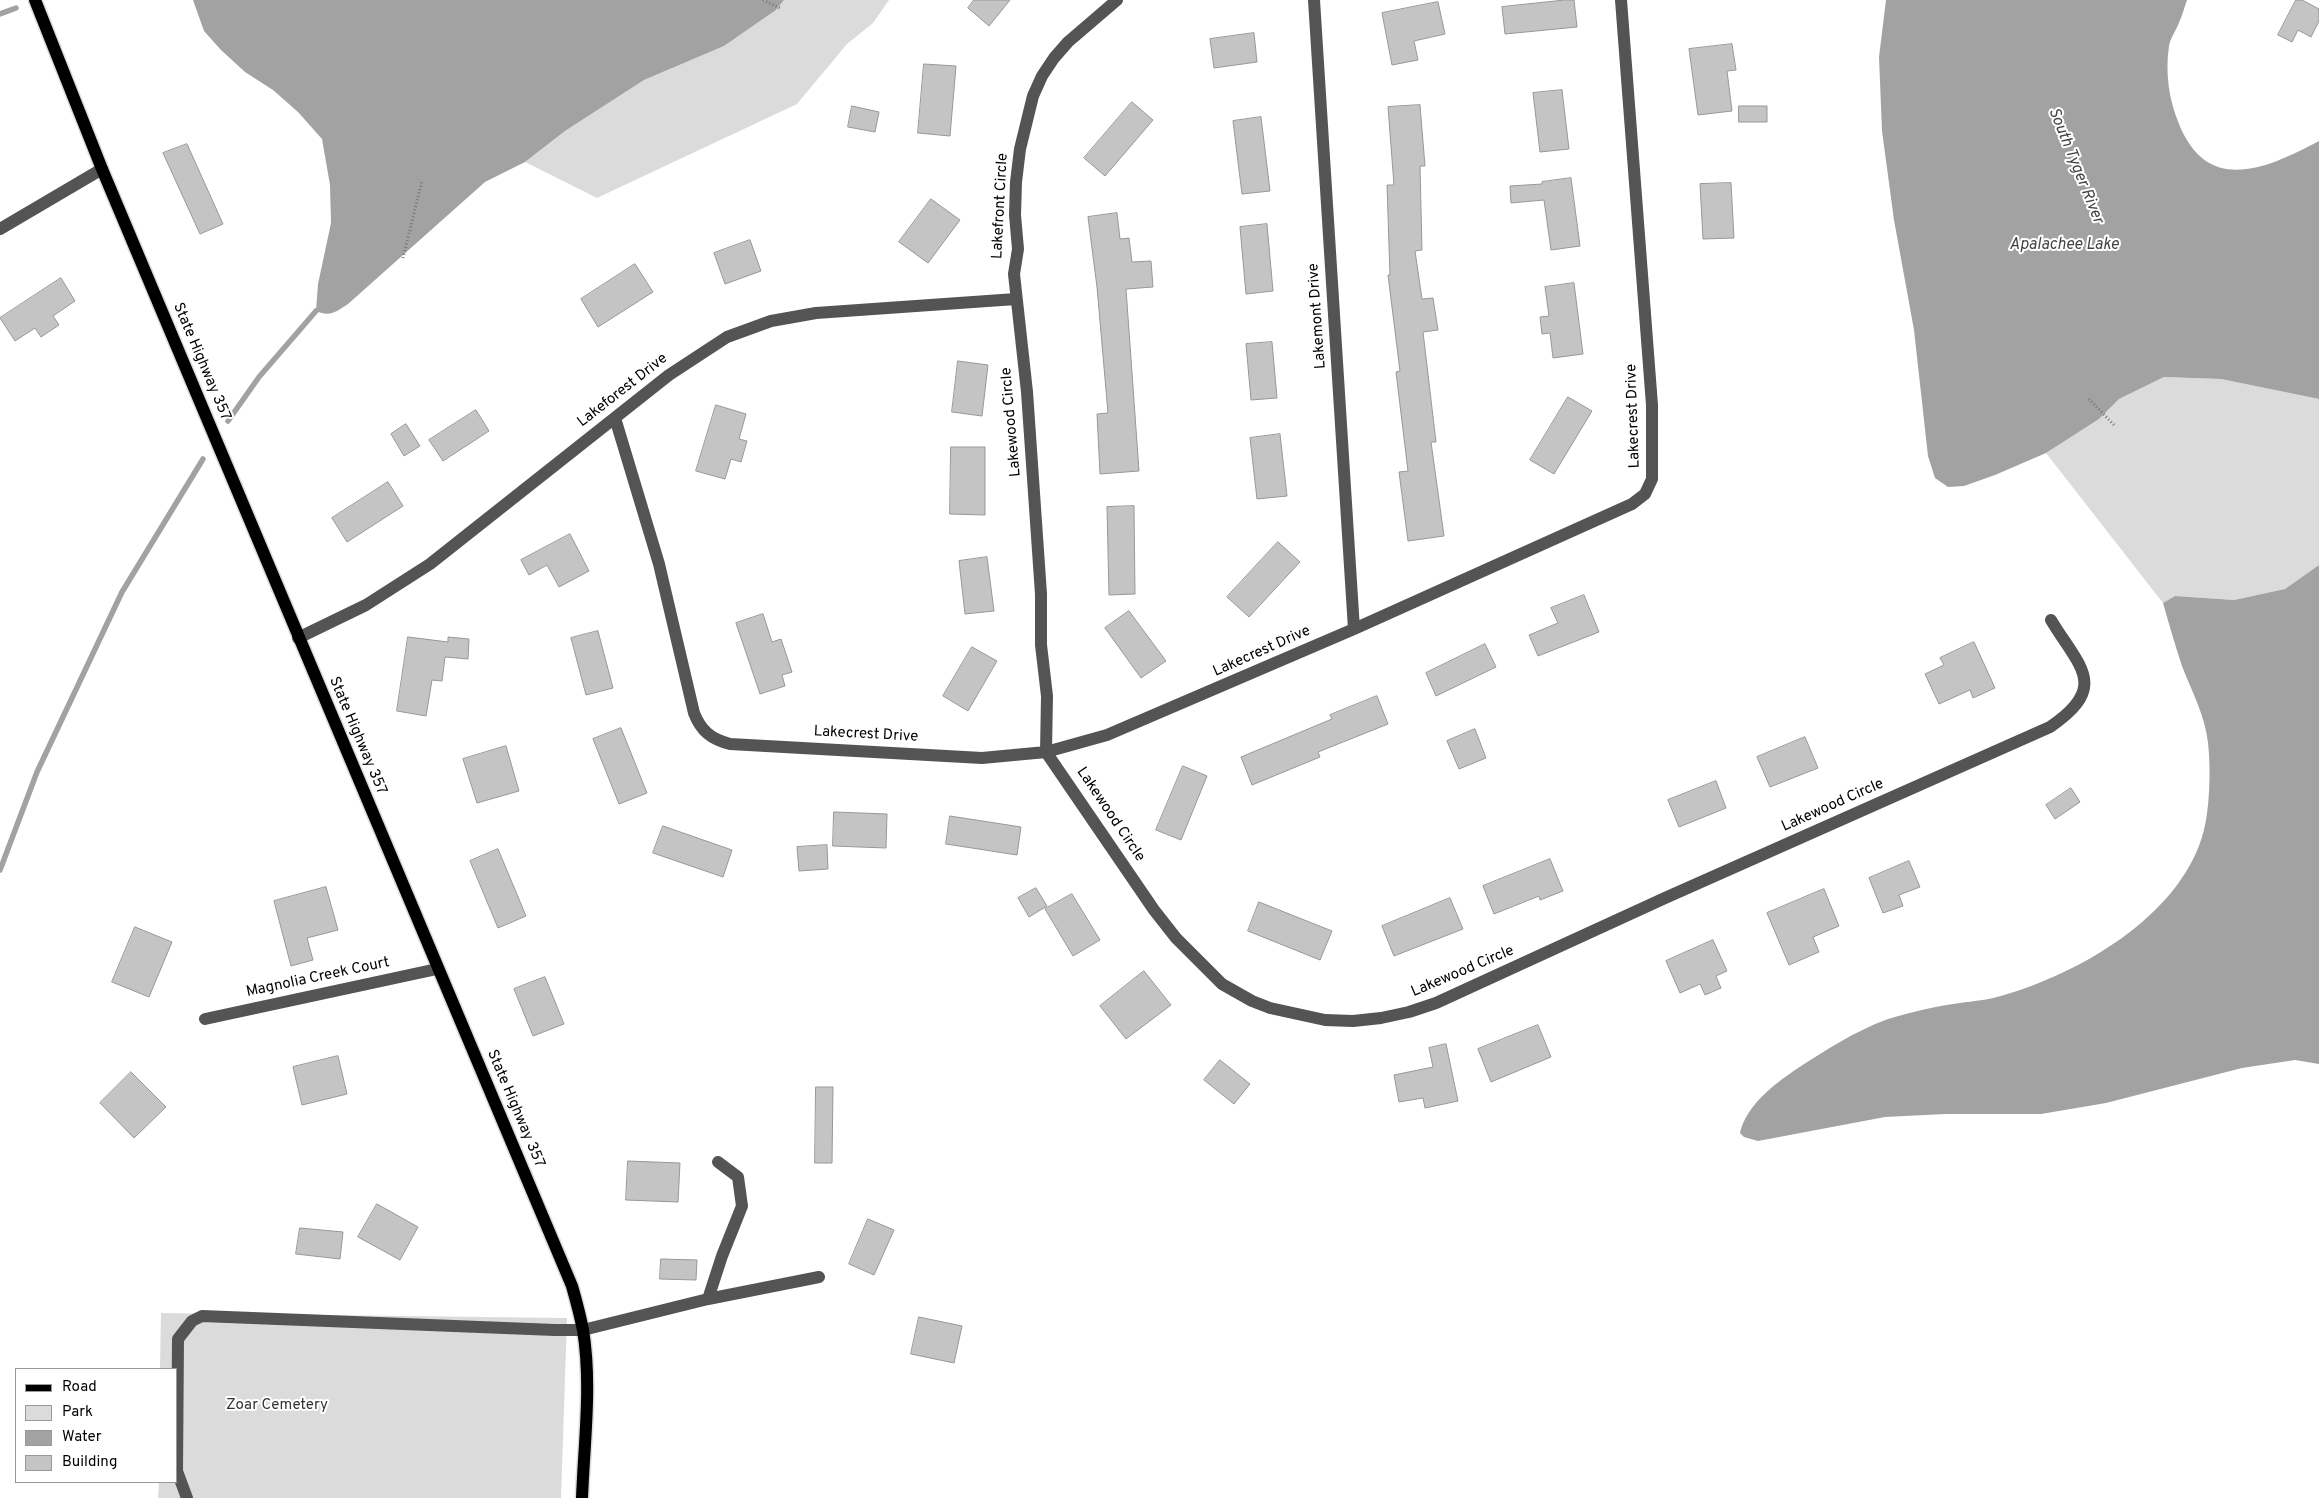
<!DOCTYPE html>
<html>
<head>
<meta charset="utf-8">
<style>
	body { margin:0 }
	#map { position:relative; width:2319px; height:1498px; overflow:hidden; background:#fff; font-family:Overpass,sans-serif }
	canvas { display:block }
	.legend { position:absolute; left:15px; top:1368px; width:162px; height:115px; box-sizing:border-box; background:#fff; border:1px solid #999; margin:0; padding:6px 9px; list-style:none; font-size:15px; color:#000 }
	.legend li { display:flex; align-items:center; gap:10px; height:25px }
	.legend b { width:25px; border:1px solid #999 }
</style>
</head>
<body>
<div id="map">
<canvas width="2319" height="1498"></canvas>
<ul class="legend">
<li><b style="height:6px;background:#000"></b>Road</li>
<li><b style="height:14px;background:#dbdbdb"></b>Park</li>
<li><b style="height:14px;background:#a2a2a2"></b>Water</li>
<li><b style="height:14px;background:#c4c4c4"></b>Building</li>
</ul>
</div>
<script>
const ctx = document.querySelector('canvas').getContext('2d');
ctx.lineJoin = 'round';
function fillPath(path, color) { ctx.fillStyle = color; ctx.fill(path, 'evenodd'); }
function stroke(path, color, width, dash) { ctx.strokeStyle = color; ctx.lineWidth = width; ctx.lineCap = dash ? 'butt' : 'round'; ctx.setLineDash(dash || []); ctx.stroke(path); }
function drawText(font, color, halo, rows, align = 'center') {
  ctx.font = font + ' Overpass,sans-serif'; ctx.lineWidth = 4; ctx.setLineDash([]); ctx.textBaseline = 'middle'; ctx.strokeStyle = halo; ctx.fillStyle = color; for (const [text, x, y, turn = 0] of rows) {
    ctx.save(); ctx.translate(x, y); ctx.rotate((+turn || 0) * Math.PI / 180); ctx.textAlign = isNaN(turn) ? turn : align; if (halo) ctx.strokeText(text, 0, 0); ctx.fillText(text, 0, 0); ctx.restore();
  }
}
fillPath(new Path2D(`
	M784,0H889L873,23L847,44L797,104L597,198L525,162L565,131L644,80L724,46L776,10Z
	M2164,377L2221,379L2319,399V565L2285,589L2234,600L2175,596L2163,603L2046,453L2099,419L2119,399Z
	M161,1313L567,1318L561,1498H158L159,1482H176V1369H160Z`), '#dbdbdb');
fillPath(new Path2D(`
	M193,0H784L776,10L724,46L644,80L565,131L525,162L485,182L348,304C336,312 330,317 316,311L318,284L331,223L330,185L322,139L298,112L273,90L245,72L221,50L204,31Z
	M1886,0H2187C2184,8 2182,17 2178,25C2175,32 2170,39 2169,46C2165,73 2169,100 2179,124C2208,196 2268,168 2319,141V399L2221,379L2164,377L2119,399L2099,419L2046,453L1995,475L1964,486L1948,487L1935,478L1928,456L1914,330L1894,220L1882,131L1879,57Z
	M2319,565V1064L2295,1060L2242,1068L2106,1103L2041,1114H1945L1885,1117L1758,1141L1744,1137L1740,1133C1746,1106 1773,1085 1795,1070C1826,1050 1853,1032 1888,1019C1911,1012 1937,1006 1960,1003C1973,1001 1988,1000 2001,996C2078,974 2177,918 2202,837C2210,813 2211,768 2208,743C2205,715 2192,692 2182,666C2175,645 2169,624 2163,603L2175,596L2234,600L2285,589Z`), '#a2a2a2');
stroke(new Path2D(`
	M0,14L16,8
	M228,421L259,377L316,311
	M0,870L37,772L122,592L203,459`), '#a2a2a2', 5.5);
const building = new Path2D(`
	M974,0H1010L989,26L968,8Z
	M1565,0H1574L1577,27L1505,34L1502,7Z
	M2296,0H2302L2319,9V21L2311,37L2298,30L2292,42L2278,35Z
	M1438,2L1445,34L1414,41L1418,60L1392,65L1382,13Z
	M1254,33L1257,62L1214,68L1210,39Z
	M1732,44L1736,70L1727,71L1732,111L1698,115L1689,49Z
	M924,64L956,66L950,136L918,133Z
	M1562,90L1569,149L1540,152L1533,93Z
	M1132,102L1153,120L1105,176L1084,158Z
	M1420,105L1425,166H1420L1422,250L1415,251L1422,299L1433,298L1438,330L1423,332L1436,442H1431L1444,536L1408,541L1399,472L1408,471L1396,372L1400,371L1388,275H1390L1387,185H1394L1388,107Z
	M852,106L879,112L875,132L848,127Z
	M1739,106H1767V122H1739Z
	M1261,117L1270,191L1242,194L1233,121Z
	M187,144L223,224L200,234L163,153Z
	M1571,178L1580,246L1551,250L1544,200L1511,203L1510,186L1542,184V182Z
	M1731,183L1734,238L1703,239L1700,184Z
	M931,199L960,220L928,263L899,242Z
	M1117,213L1120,239L1129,238L1132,262L1151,261L1153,287L1126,289L1139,471L1100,474L1097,414L1108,413L1097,287L1088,217Z
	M1267,224L1273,291L1246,294L1240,227Z
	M750,240L761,271L725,284L714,253Z
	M635,264L653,292L598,327L581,299Z
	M61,278L75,301L53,316L59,325L41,337L35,328L15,341L0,318Z
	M1574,283L1583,354L1553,358L1550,333L1542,334L1540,317L1549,316L1545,287Z
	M1272,342L1277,398L1251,400L1246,344Z
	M958,361L988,365L982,416L952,412Z
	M1568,397L1592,411L1554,474L1530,460Z
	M716,405L746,414L739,439L747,441L741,462L731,459L725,479L696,471Z
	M476,410L489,431L443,461L429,440Z
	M406,424L420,446L404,456L391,434Z
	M1280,434L1287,496L1257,499L1250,438Z
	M951,447H985V515L950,514Z
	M388,482L403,506L347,542L332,518Z
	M1134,506L1135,594L1109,595L1107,507Z
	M570,534L589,571L559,587L547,565L529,575L521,560Z
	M1278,542L1300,562L1249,617L1227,597Z
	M987,557L994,611L965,614L959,561Z
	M1584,595L1599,632L1538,656L1529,635L1558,623L1551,608Z
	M1129,611L1166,661L1141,678L1105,628Z
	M763,614L772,642L781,639L792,672L782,675L785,686L760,694L736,623Z
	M598,631L613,688L586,695L571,638Z
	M408,637L448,642V637L469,639L468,659L445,657L442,681L432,680L426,716L397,711Z
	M1974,642L1995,688L1973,698L1970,690L1939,704L1925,674L1944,665L1940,658Z
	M1485,644L1496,667L1436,696L1426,673Z
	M972,647L997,661L968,711L943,696Z
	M1377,696L1388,724L1318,752L1320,757L1252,785L1241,757L1332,719L1330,715Z
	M621,728L647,793L619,804L593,739Z
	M1475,729L1486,758L1459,769L1447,741Z
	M1805,737L1818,768L1770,787L1757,757Z
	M506,746L519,791L477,803L463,759Z
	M1183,766L1207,776L1181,840L1156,830Z
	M1716,781L1726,808L1679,827L1668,800Z
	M2071,788L2080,802L2055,819L2046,805Z
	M834,812L887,814L886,848L833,846Z
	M950,816L1021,827L1017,855L946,844Z
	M663,826L732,850L723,877L653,853Z
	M827,845L828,869L799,871L797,847Z
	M498,849L526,916L498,928L470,861Z
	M1550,859L1563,891L1540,900L1539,896L1494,914L1483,886Z
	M1909,861L1920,887L1899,895L1903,906L1883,913L1869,878Z
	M326,887L338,930L307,938L313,960L291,966L274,901Z
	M1036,888L1047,906L1029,917L1018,898Z
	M1824,889L1839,926L1813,937L1819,952L1789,965L1767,913Z
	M1072,894L1100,940L1073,956L1045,909Z
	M1450,898L1463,929L1394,956L1382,926Z
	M1259,902L1332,931L1320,960L1248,931Z
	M135,927L172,942L149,997L112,982Z
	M1713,940L1727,971L1716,976L1721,988L1705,995L1700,984L1680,993L1666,961Z
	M1144,971L1171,1005L1126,1039L1100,1006Z
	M545,977L564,1024L533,1036L514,989Z
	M1538,1025L1551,1057L1491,1082L1478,1049Z
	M1446,1044L1458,1101L1425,1108L1423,1098L1399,1102L1394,1075L1433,1067L1429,1048Z
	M338,1056L347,1094L302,1105L293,1067Z
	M1220,1060L1250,1084L1234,1104L1204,1080Z
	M131,1072L166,1107L134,1138L100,1103Z
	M816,1087H833L832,1163H815Z
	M628,1161L680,1163L678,1202L626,1200Z
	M377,1204L418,1227L400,1260L358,1237Z
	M868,1219L894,1230L874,1275L849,1264Z
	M300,1228L343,1232L340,1259L296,1254Z
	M661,1259L697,1260L696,1280L660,1279Z
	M919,1317L962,1326L954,1363L911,1354Z`);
fillPath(building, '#c4c4c4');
stroke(building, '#989898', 1);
const major = new Path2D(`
	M35,0L102,169L572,1286C576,1300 580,1315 583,1330C592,1385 584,1443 582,1498`);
stroke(major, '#dbdbdb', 15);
stroke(new Path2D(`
	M763,0L782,9
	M403,258L422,181
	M2089,399L2114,425`), '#767676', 3, [1, 2.5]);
stroke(new Path2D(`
	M1117,0L1068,42L1054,58L1042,76L1033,96L1020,149L1016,182L1015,215L1018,249L1014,274L1027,392L1041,594V645L1047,696L1046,752L1154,910L1176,938L1222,984L1252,1001L1270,1008L1325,1020L1353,1021L1381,1018L1409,1012L1436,1003L1665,898L2050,727C2110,686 2079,667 2051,620
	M1314,0L1354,629
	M0,229L102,169
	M615,418L659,564L694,713C701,731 711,739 730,744L982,758L1046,752L1107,735L1354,629L1632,504L1645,494L1652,479V405L1621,0
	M298,638L366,605L430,564L669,375L727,337L771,321L816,313L1016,299
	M205,1019L437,969
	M708,1299L722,1256L742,1206L738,1177L718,1162
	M187,1498L177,1471L178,1339L192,1321L202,1316L555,1330H583L708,1299L819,1277`), '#545454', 12);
stroke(major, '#000', 12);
drawText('15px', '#000', '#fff', [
	["Lakefront Circle",1001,206,-87],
	["Lakemont Drive",1318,316,-94],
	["State Highway 357",201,362,67],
	["Lakeforest Drive",623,391,-38],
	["Lakecrest Drive",1634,416,-92],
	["Lakewood Circle",1012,422,-95],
	["Lakecrest Drive",1262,652,-24],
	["Lakecrest Drive",866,735,3],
	["State Highway 357",357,736,67],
	["Lakewood Circle",1833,806,-24],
	["Lakewood Circle",1110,815,56],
	["Lakewood Circle",1463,972,-23],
	["Magnolia Creek Court",318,978,-12],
	["State Highway 357",515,1109,67]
]);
drawText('15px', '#323232', '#fff', [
	["Zoar Cemetery",277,1406]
]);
drawText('italic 16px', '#434343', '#fff', [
	["South Tyger River",2075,166,68],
	["Apalachee Lake",2064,246]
]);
</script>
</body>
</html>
